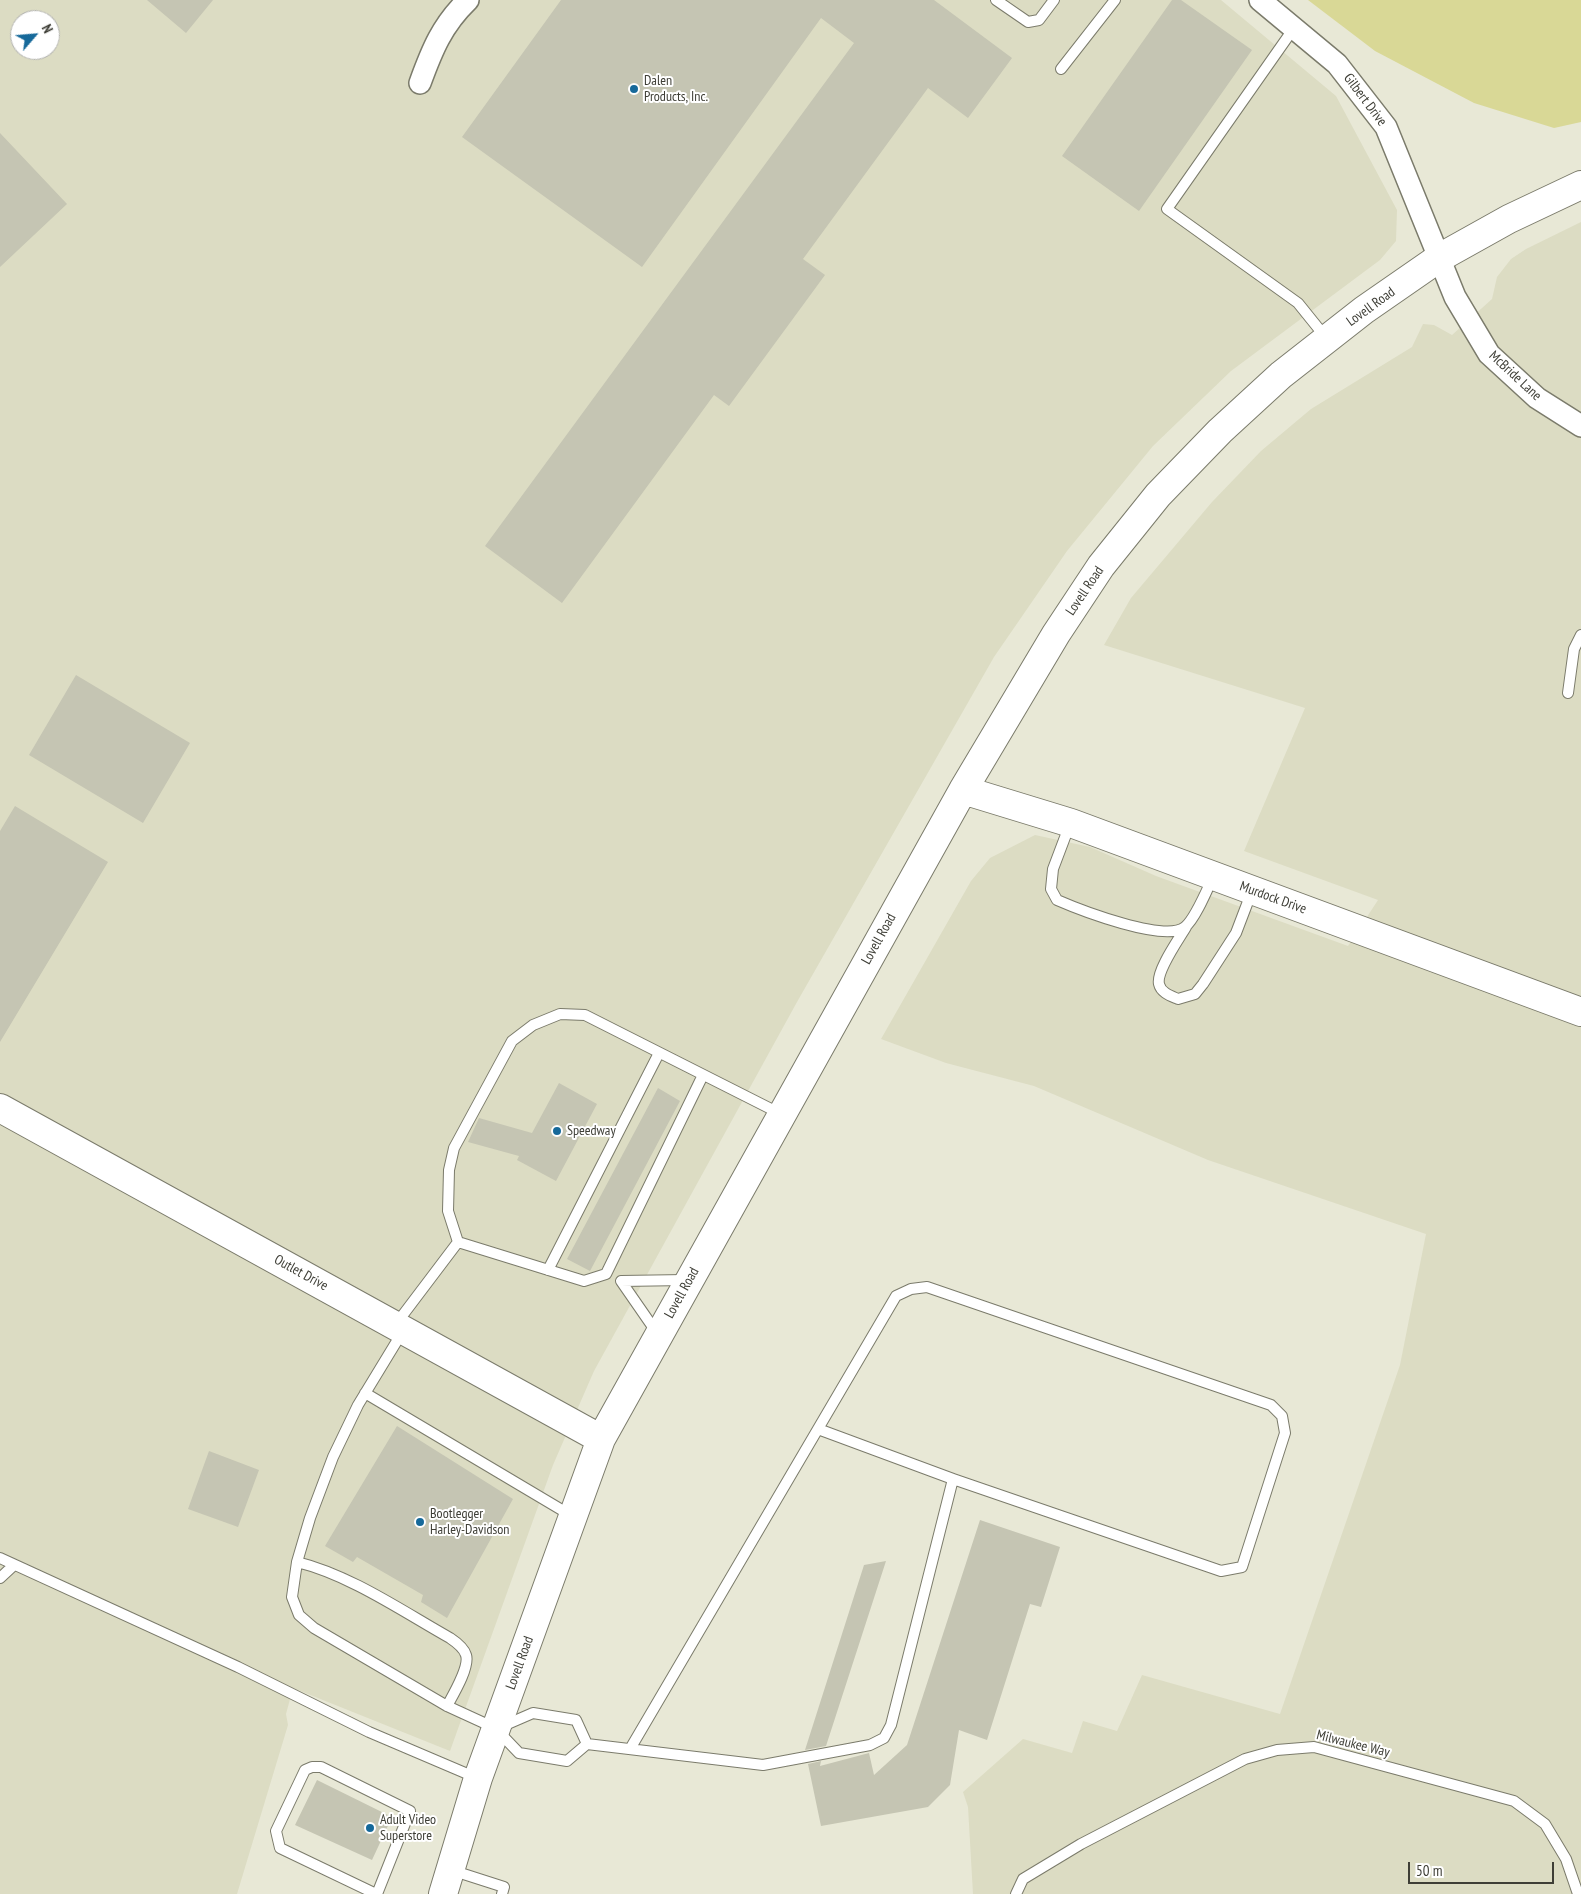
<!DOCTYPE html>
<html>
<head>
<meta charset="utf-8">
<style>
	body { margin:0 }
	#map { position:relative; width:1581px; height:1894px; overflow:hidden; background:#e8e8d6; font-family:"PT Sans Narrow",sans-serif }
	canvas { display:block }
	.north { position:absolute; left:10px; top:10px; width:50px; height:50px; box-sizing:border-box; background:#fff; border:1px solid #b2b2af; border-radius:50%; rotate:63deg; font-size:14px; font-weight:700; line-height:20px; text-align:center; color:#3e3e36 }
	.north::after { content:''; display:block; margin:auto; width:18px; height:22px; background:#16699a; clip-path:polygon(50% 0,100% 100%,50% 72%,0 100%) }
	.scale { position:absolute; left:1408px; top:1862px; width:146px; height:22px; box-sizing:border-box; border:2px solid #3e3e36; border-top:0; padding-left:6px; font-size:15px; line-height:18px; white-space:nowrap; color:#3e3e36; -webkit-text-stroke:4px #fff; paint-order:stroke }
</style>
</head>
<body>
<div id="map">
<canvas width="1581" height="1894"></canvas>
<div class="north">N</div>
<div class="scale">50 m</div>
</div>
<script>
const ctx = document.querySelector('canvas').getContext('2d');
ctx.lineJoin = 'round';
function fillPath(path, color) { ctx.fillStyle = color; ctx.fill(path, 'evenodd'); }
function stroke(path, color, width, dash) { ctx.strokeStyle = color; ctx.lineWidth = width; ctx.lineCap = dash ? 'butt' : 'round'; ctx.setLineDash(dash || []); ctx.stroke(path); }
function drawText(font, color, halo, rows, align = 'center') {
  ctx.font = font + ' "PT Sans Narrow",sans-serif'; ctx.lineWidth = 4; ctx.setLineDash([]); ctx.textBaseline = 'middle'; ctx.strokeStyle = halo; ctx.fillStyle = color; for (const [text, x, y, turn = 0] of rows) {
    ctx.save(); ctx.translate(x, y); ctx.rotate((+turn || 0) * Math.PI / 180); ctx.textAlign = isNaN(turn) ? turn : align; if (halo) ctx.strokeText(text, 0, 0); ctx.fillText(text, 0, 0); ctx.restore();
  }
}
fillPath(new Path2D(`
	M0,0H1221L1336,96L1397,210L1396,241L1380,260L1231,371L1153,446L1067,551L994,657L797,1002L594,1371L553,1465L450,1751L293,1688L286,1714L288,1725L237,1894H0ZM20,20H50V50H20Z
	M1581,222V1894H973L968,1807L963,1792L1023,1739L1072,1753L1083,1721L1117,1731L1142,1675L1280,1714L1400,1365L1426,1234L1208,1160L1034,1086L946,1063L881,1039L971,881L990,858L1035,835L1090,847L1156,876L1348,946L1378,900L1244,851L1305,708L1104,645L1131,598L1212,502L1261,451L1311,409L1412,347L1423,324L1434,325L1452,335L1492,299L1497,277L1511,259L1526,249Z`), '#dcdcc3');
fillPath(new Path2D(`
	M1308,0H1581V122L1554,128L1474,103L1375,51Z`), '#d9d896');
fillPath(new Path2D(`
	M147,0H213L186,33Z
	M561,0H934L1012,58L968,118L928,88L803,259L825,275L729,406L714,395L562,603L485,546L854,43L821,18L642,267L462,137Z
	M1172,0H1181L1252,50L1139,211L1062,156Z
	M0,133L67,204L0,267Z
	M76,675L190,743L143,823L29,755Z
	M15,806L108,862L0,1042V831Z
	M559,1083L597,1104L556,1181L517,1160L519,1156L468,1142L479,1118L532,1133Z
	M658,1088L680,1101L590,1271L567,1259Z
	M397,1426L513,1499L447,1618L421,1602L423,1595L357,1557L353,1562L325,1546Z
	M209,1451L259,1470L238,1527L188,1509Z
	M980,1520L1060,1547L1041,1607L1030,1604L987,1740L959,1730L950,1785L928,1807L821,1826L808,1764L821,1761L820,1766L869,1753L874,1775L907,1745Z
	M886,1561L826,1746L805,1750L864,1565Z
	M317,1780L392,1817L372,1860L295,1825Z`), '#c5c5b3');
const lane = new Path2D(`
	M996,0L1028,22L1039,20L1054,0
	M1294,28L1167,209L1298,303L1327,339
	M1061,69L1115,0
	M1568,693L1574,649L1581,635
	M1070,824L1053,869L1051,889L1057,900C1080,910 1165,943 1185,927C1195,919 1207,890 1213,877
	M1186,927C1179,939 1156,971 1159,984C1161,993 1171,996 1178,999L1195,994L1203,984L1236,933L1252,891
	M458,1242L584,1281L606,1274L703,1075
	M548,1270L659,1053
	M396,1324L458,1242L448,1211L449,1170L454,1148L512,1041L533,1025L560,1014L585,1015L781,1114
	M403,1331L358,1405L333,1457L310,1518L297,1562L292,1597L299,1615L314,1628L447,1706L495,1728
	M657,1333L621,1281L686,1280
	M365,1393L572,1516
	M818,1429L953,1479
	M0,1558L238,1667L369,1732L477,1778
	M297,1562C350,1575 402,1611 450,1638C456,1642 464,1648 466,1655C470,1667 453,1695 447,1706
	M0,1578L14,1565
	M533,1713L576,1720L587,1744L567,1761L519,1753L496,1729Z
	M587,1744L763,1765L870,1745L884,1738L891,1725L953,1479L1221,1571L1242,1567L1285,1433L1282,1416L1271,1405L927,1287L911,1289L896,1296L630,1749
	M451,1870L504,1887L502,1894
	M376,1894L280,1848L276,1831L305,1770L312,1767H321L410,1811L377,1894
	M1016,1894L1023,1879L1081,1844L1245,1759L1277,1750L1314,1747L1514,1801L1545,1824L1566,1859L1578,1894`);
const street = new Path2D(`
	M1260,0L1337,64L1386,127L1455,297L1489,354L1537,398L1581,426
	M420,83C432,50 442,25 468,0`);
const secondary = new Path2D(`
	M963,790L1071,823L1581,1012
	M0,1108L601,1439
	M443,1894L478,1778L601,1439L963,790L1056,634L1101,566L1158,495L1220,431L1281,375L1364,310L1439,258L1509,219L1581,185`);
stroke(lane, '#7b7b6b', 12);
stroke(street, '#7b7b6b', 24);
stroke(secondary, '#7b7b6b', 30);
stroke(lane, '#fff', 10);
stroke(street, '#fff', 21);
stroke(secondary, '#fff', 28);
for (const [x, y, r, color] of [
	[634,89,5,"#16699a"],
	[557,1131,5,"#16699a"],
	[420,1522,5,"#16699a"],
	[370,1828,5,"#16699a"]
]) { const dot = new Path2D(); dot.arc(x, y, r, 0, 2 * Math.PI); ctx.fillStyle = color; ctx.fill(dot); stroke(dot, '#fff', 2); }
drawText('14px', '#3e3e36', '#fff', [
	["Dalen",644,81],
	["Products, Inc.",644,97],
	["Speedway",567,1131],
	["Bootlegger",430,1514],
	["Harley-Davidson",430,1530],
	["Adult Video",380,1820],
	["Superstore",380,1836]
], 'left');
drawText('14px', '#3e3e36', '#fff', [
	["Gilbert Drive",1365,100,53],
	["Lovell Road",1371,307,-36],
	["McBride Lane",1515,376,43],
	["Lovell Road",1085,591,-56],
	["Murdock Drive",1273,898,20],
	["Lovell Road",879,939,-61],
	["Outlet Drive",301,1273,29],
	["Lovell Road",682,1293,-61],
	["Lovell Road",520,1663,-70],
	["Milwaukee Way",1353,1744,14]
]);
</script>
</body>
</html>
